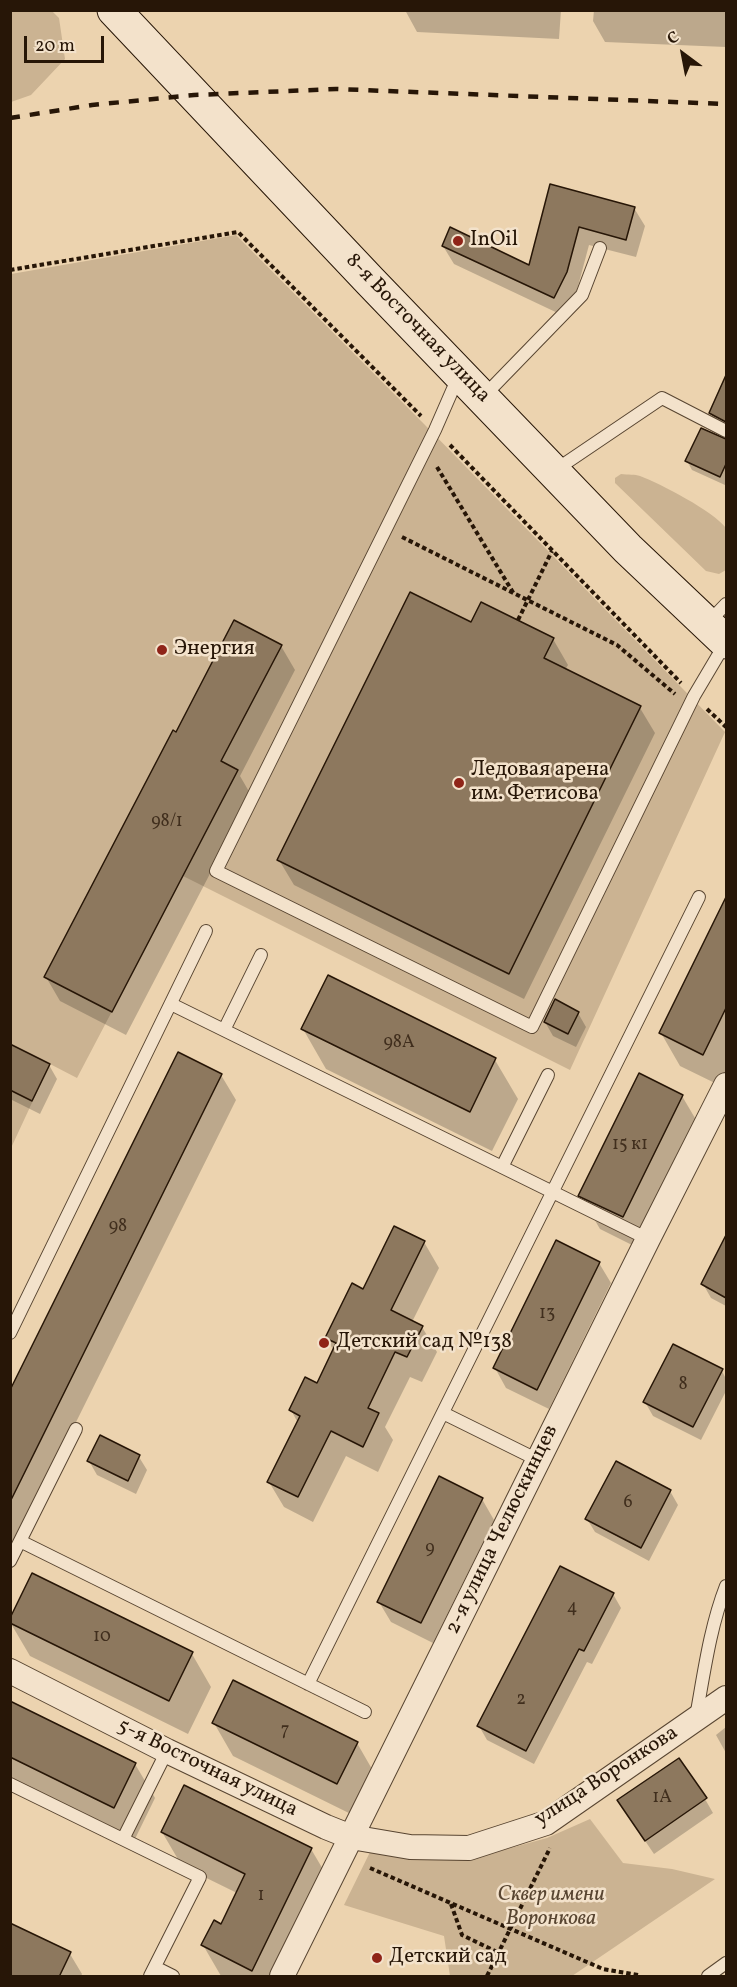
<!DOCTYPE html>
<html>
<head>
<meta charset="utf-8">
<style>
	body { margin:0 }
	#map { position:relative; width:737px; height:1987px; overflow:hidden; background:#ecd3af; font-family:Vollkorn,serif }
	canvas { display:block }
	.frame { position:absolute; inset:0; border:12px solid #271607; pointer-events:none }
	.north { position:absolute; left:653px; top:24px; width:60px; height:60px; -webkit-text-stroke:4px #f3e2cb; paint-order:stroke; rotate:328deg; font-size:16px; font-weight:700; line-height:24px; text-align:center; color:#271607 }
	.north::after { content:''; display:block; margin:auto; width:21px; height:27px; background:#271607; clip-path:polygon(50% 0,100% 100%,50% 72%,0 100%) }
	.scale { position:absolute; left:24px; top:36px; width:80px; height:27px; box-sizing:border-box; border:3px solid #271607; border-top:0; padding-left:8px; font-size:18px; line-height:21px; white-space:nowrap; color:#271607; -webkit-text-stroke:4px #f3e2cb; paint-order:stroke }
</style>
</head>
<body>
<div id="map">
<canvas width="737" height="1987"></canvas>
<div class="frame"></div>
<div class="north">С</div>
<div class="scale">20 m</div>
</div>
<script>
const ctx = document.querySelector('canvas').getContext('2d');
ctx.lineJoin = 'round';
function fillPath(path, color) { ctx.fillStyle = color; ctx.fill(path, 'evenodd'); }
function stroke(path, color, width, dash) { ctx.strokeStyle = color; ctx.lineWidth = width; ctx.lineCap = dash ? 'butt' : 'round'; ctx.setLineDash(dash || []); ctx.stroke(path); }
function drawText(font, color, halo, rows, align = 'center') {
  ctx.font = font + ' Vollkorn,serif'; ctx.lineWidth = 5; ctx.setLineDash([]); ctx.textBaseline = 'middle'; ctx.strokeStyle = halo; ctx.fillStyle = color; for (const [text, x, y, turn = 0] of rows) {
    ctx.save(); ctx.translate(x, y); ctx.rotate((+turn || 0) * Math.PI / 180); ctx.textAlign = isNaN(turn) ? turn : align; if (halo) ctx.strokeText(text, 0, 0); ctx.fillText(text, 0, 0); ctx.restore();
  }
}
fillPath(new Path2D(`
	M10,11H52L59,18L65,59L31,95L11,102Z
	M236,235L424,424L725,732L570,1070L183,876L77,1078L50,1064L11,1148V274Z
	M621,474C628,475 635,474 640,476C661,484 713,511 726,528V570L719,574L706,571L615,483V478Z
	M590,1819L623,1863L672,1869L715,1879L572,1976H450L444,1936L344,1905L372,1848L470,1859L547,1838Z`), '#cbb392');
fillPath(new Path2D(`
	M405,10H561L559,39L417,32Z
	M594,10H726V47L605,42L593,21Z
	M552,186L634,208L645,226L636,257L589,245L577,290L564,316L454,264L443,246L530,267Z
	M726,378V427L715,421L710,413Z
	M726,441V482L725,485L692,470L687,461Z
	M471,624L553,639L568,665L565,670L640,708L655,733L524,999L294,885L279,860Z
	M281,646L295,670L240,776L251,795L126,1035L60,1001L46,977L176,734Z
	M724,907L726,908V1080L723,1087L680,1066L661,1033Z
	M578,1013L586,1027L576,1047L553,1036L545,1022Z
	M303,1029L495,1060L518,1099L492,1151L326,1069Z
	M10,1046L49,1065L57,1079L40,1114L10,1099Z
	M221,1075L236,1100L10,1555V1393Z
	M682,1096L702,1130L642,1250L600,1229L580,1195Z
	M726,1238V1306L711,1298L703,1284Z
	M424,1242L439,1268L412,1322L422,1327L437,1352L422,1382L410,1377L385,1427L393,1440L378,1472L346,1456L313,1522L284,1507L269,1482L298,1423L291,1410L317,1385L334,1351L326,1338L364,1291Z
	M599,1263L611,1283L549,1409L506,1388L495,1368Z
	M722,1371L726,1379V1391L701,1440L653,1416L645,1402Z
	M139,1457L147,1470L136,1494L97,1475L89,1461Z
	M670,1491L678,1505L649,1561L595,1532L587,1519Z
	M482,1499L494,1520L433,1643L391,1622L379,1602Z
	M613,1594L621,1608L592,1664L587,1662L534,1764L487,1740L479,1726Z
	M10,1622L192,1654L211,1687L188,1734L30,1656Z
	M10,1703L135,1764L155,1798L134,1841L10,1780Z
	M214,1723L357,1743L376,1776L357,1817L233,1756Z
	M726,1727V1753L716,1735Z
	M705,1799L713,1813L654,1854L627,1814Z
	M162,1832L311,1849L331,1883L284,1976H221L203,1945L221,1926L237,1893L182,1866Z
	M70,1954L82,1974L81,1976H10Z`), '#0003');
const building = new Path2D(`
	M550,184L635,207L626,240L579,227L567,272L554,298L442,246L450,227L529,265Z
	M726,375V422L709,413Z
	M701,428L726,439V464L720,477L685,461Z
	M410,592L471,622L481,602L554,638L544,658L641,706L509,974L277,860Z
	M234,620L282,645L221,761L238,770L112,1012L44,977L173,730L176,732Z
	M726,897V1008L703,1055L659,1033Z
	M328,975L496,1058L470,1112L301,1029Z
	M555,999L579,1012L568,1034L544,1022Z
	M10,1044L50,1064L32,1101L10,1090Z
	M178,1052L222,1074L10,1502V1390Z
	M639,1073L683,1095L623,1217L578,1196Z
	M394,1226L425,1241L391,1310L423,1326L407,1357L395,1352L368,1408L379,1413L363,1447L331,1431L298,1497L267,1482L300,1416L289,1410L305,1377L317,1383L336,1343L325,1338L352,1283L363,1289Z
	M726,1235V1298L701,1284Z
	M556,1240L600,1262L537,1390L493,1368Z
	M673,1344L723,1369L693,1427L643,1402Z
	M100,1435L140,1455L128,1481L87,1461Z
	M616,1461L671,1490L641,1548L585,1519Z
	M439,1476L483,1498L421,1623L377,1602Z
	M560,1566L614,1593L584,1651L579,1649L526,1751L477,1726Z
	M32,1573L193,1652L169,1701L10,1623V1618Z
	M233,1680L358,1742L337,1784L212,1723Z
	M10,1701L136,1763L114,1808L10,1757Z
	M679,1758L707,1798L645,1841L617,1800Z
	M184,1785L312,1848L252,1971L201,1945L214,1920L221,1924L245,1874L161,1832Z
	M10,1923L71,1952L59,1977H10Z`);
fillPath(building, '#8d785e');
stroke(building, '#271607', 1.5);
const lane = new Path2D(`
	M459,375L435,430L216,871L532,1027L694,696L726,642
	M483,397L582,295L600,248
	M554,471L662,398L726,431
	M708,623L726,604
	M171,1004L648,1239
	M224,1030L261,955
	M502,1167L548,1075
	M10,1333L206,931
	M443,1413L538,1460
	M20,1541L365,1712
	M10,1561L76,1429
	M308,1684L699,897
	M696,1717C704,1673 710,1627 726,1586
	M10,1784L200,1877L150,1976
	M123,1839L167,1751
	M155,1967L173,1976
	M708,1976L726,1963`);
const street = new Path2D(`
	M10,1671L167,1751L326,1827L351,1837L410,1847L469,1848L546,1823L726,1698
	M282,1976L648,1239L726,1085`);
const secondary = new Path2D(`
	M114,10L370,281L628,549L726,642`);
stroke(lane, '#584531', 14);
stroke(street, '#584531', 26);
stroke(secondary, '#271607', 35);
stroke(new Path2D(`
	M10,270L238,232L421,416
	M450,445L681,683
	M437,467L514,594
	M402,537L617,645L675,694
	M518,620L552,551
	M707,709L726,727
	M370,1868L603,1969L638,1975
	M451,1904L462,1935L499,1953
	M487,1976L550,1848`), '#271607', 4, [4.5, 3]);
stroke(lane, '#f3e2cb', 12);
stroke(street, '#f3e2cb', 24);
stroke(secondary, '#f3e2cb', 33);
stroke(new Path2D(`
	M10,118L92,105L194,95L336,89L726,104`), '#271607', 4.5, [10, 10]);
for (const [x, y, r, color] of [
	[458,241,6,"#8f2418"],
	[162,650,6,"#8f2418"],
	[459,783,6,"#8f2418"],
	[324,1343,6,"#8f2418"],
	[377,1958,6,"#8f2418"]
]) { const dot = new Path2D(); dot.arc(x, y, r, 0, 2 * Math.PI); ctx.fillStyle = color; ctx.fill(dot); stroke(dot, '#f3e2cb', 2); }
drawText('18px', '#402e1d', null, [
	["98/1",167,823],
	["98А",399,1044],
	["15 к1",630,1146],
	["98",118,1228],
	["13",547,1315],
	["8",683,1386],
	["6",628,1504],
	["9",430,1550],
	["4",572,1609],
	["10",102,1638],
	["2",521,1701],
	["7",285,1732],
	["1А",662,1799],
	["1",261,1897]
]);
drawText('21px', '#271607', '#f3e2cb', [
	["InOil",470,241],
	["Энергия",174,650],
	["Ледовая арена",471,771],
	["им. Фетисова",471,795],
	["Детский сад №138",336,1343],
	["Детский сад",389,1958]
], 'left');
drawText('21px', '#271607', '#f3e2cb', [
	["8-я Восточная улица",417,329,46],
	["2-я улица Челюскинцев",503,1530,-64],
	["5-я Восточная улица",207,1769,26],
	["улица Воронкова",607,1777,-33]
]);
drawText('italic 21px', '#584531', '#f3e2cb', [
	["Сквер имени",551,1896],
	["Воронкова",551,1920]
]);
</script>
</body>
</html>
